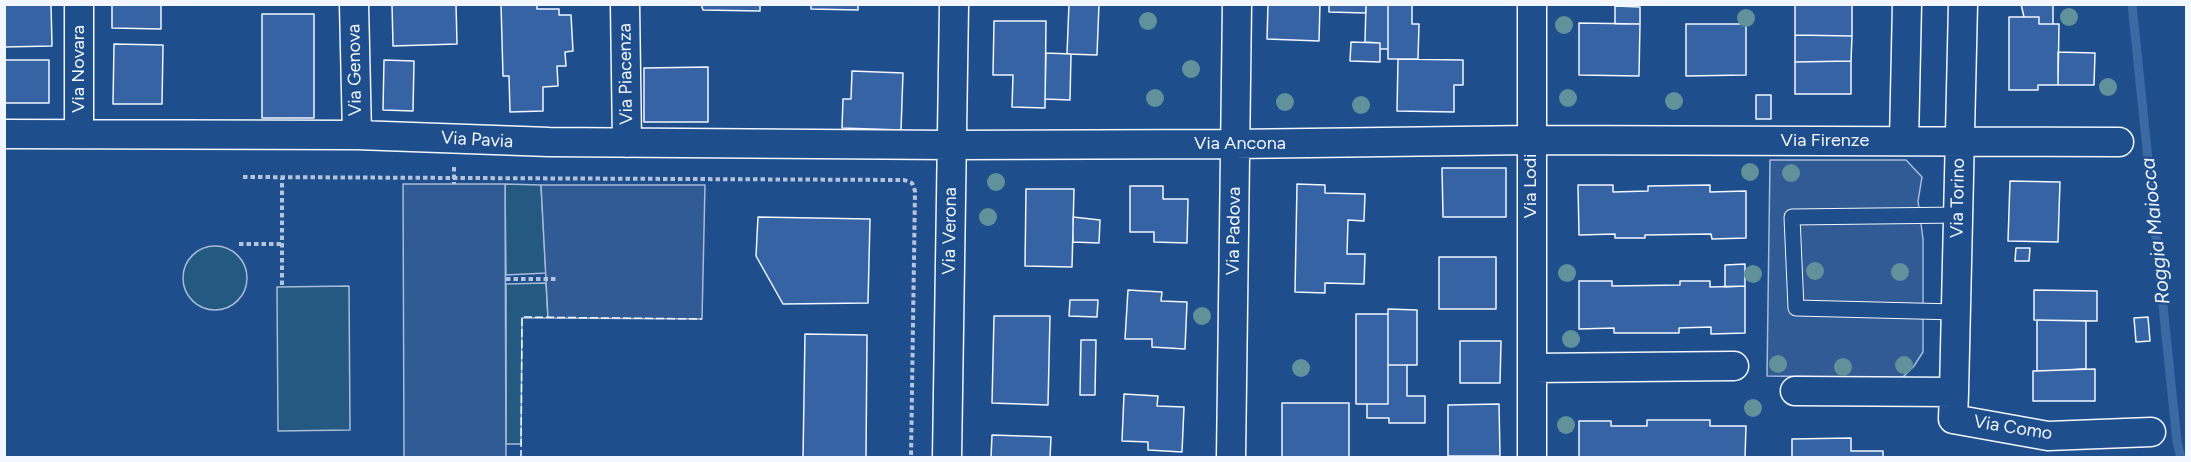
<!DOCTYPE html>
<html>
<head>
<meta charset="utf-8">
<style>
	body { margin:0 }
	#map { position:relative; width:2191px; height:462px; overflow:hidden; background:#1f4e8c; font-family:Figtree,sans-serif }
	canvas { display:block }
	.frame { position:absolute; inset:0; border:6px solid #f2f6ff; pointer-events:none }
</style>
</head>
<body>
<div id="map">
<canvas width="2191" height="462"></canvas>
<div class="frame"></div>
</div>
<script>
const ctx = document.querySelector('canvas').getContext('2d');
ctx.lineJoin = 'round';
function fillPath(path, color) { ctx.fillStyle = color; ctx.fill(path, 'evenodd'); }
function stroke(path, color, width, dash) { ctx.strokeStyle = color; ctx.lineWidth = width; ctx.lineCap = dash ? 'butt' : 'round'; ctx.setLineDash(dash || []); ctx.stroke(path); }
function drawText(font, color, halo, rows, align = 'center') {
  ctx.font = font + ' Figtree,sans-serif'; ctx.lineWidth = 4.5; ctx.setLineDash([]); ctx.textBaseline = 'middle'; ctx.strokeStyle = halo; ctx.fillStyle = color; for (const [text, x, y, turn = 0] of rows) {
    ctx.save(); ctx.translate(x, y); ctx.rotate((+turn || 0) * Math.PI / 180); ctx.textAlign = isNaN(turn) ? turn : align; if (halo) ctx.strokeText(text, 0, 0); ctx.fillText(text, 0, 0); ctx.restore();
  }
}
const green = new Path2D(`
	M505,184L541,185L546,273L506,275Z
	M183 278a32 32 0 1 1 64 0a32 32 0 1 1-64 0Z
	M546,283L548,318H522L521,444H506V284Z
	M349,286L350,430L278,431L277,287Z`);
fillPath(green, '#245a82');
stroke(green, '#a8bbd7', 1.5);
const parking = new Path2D(`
	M1770,160H1906L1922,177L1918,201L1923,239V352L1914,366L1902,378L1767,376Z
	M403,184H505L506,457H404Z
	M541,185H705L702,319L548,318Z`);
fillPath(parking, '#305b95');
stroke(parking, '#a8bbd7', 1.5);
stroke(new Path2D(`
	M2132,4L2177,442L2181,458`), '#3b69a3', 9);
const building = new Path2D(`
	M4,4H51L52,46L4,47Z
	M112,4H161V29L112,28Z
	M392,4H456L457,44L393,46Z
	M501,4H537V9H559V15H571L573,51L565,52L566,66H557L558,86L543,87V111L510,112L509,76H503Z
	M701,4H760V11L703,10Z
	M811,4H858V10L811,9Z
	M1069,4H1099L1097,55L1067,54Z
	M1268,4H1320L1319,41L1267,39Z
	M1329,4H1366V13L1329,12Z
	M1366,4H1388V49H1380V43L1365,42Z
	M1388,4H1412V24H1419L1418,59H1388Z
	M1795,4H1852V36L1795,35Z
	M2021,4H2053V24H2039V17H2024Z
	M1615,6L1640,7V24H1615Z
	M262,14H314V118H262Z
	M2009,17H2039V24H2059L2058,85H2038V90H2009Z
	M994,21H1046L1045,108L1012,107L1013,75H993Z
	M1579,23L1640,24L1639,76L1579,75Z
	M1686,24H1746V75L1686,76Z
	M1795,35L1852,36L1851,61L1795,62Z
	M1351,42L1380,43V62L1350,61Z
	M114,44L163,45L162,104H113Z
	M2058,52L2095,53L2094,85H2058Z
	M1046,53L1071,54L1070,100L1045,99Z
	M1398,59L1463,60V85H1454V112L1397,111Z
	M4,60H49V103H4Z
	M384,60L414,61L413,111L383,110Z
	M1851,61V94H1795V62Z
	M708,67V122H644V68Z
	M852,71L903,73L901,130L842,128L843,99H851Z
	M1756,95H1771V119H1756Z
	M1442,168H1506V217H1443Z
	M2010,181L2060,182L2058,242L2008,241Z
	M1297,184L1325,185V193L1365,194L1364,221L1348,220L1347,254H1365L1364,284L1325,283V293L1295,292Z
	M1578,185H1613V192L1648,191V186L1710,185V192L1746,191V238L1712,239L1711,234L1645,235V238H1615V234L1579,235Z
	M1130,186H1163V199H1188L1187,243L1154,242V232H1130Z
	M1026,189H1074L1072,267L1025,266Z
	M758,217L870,219L868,303L783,304L756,256Z
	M1073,217L1100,220L1099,243L1073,242Z
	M2016,248H2030L2029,261H2015Z
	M1439,257H1496V309H1439Z
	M1745,264V286L1725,287V265Z
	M1579,281H1612V286L1680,285V281H1710V287L1745,286V333L1711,334V327L1679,328V333H1614V328L1579,329Z
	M1128,290L1162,292L1161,301L1187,302L1185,349L1152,347V339H1125Z
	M2034,290L2097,291V321L2034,320Z
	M1070,300H1098L1097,317L1069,316Z
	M1388,309L1417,310V365H1388Z
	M1356,314H1388V404H1356Z
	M994,316H1050L1048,405L992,403Z
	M2148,317L2150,341L2136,342L2134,318Z
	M2037,320L2086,321V369L2037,371Z
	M805,334L867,335L866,458H803Z
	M1081,340H1096L1095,395H1080Z
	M1460,341H1501L1500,383H1460Z
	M1388,365H1407V396H1425V423H1389V418H1367V404H1388Z
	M2095,369V401H2033V371Z
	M1124,394L1158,396L1157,406L1184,407L1182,452L1148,450V442L1122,441Z
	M1282,403H1349V458H1282Z
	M1499,404L1500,456H1448V405Z
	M1647,420H1710V426H1746L1745,458H1579V421H1611V426H1647Z
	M992,435L1051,437L1050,458H991Z
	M1851,438V451H1883V458H1792V439Z`);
fillPath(building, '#3563a3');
stroke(building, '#f2f6ff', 1.5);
const lane = new Path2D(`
	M1956,312L1796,308L1792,217L1959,215`);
const street = new Path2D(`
	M79,4V134
	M354,4L357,135
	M625,4L627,143
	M1532,4V458
	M4,134L357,135L549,142L950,145L1235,144L1531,140L2119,142
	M1904,141L1907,4
	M1532,368L1734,366
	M1795,391L1954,392L1953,419L2048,436L2151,432
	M1954,392L1963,4
	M947,458L954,4
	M1231,458L1237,4`);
stroke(lane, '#f2f6ff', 17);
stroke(street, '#f2f6ff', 31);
stroke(new Path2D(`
	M454,167V184
	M243,177L904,180L912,183L915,191L911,458
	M239,244H282
	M506,279H557
	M282,285V178`), '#b3c4dc', 4, [4.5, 3]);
stroke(lane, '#1f4e8c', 15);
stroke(street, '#1f4e8c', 28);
stroke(new Path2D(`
	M521,458L522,317L702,319`), '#f2f6ff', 1.5, [8, 3]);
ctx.fillStyle = '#61919a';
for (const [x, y] of [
	[2069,17],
	[1746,18],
	[1148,21],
	[1564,25],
	[1191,69],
	[2108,87],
	[1155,98],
	[1568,98],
	[1674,101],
	[1285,102],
	[1361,105],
	[1750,172],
	[1791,173],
	[996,182],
	[988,217],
	[1815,271],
	[1900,272],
	[1567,273],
	[1753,274],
	[1202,316],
	[1571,339],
	[1778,364],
	[1904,365],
	[1843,367],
	[1301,368],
	[1753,408],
	[1566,425]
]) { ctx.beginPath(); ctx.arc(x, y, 9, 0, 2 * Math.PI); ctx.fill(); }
drawText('18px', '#f2f6ff', '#1f4e8c', [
	["Via Novara",79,69,-90],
	["Via Genova",355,70,-91],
	["Via Piacenza",626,74,-91],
	["Via Pavia",477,140,3],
	["Via Firenze",1825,141],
	["Via Ancona",1240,144],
	["Via Lodi",1531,186,-90],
	["Via Torino",1958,198,-89],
	["Via Verona",950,231,-89],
	["Via Padova",1234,231,-89],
	["Via Como",2013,428,9]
]);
drawText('italic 20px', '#f2f6ff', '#1f4e8c', [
	["Roggia Maiocca",2156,231,-96]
]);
</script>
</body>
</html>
